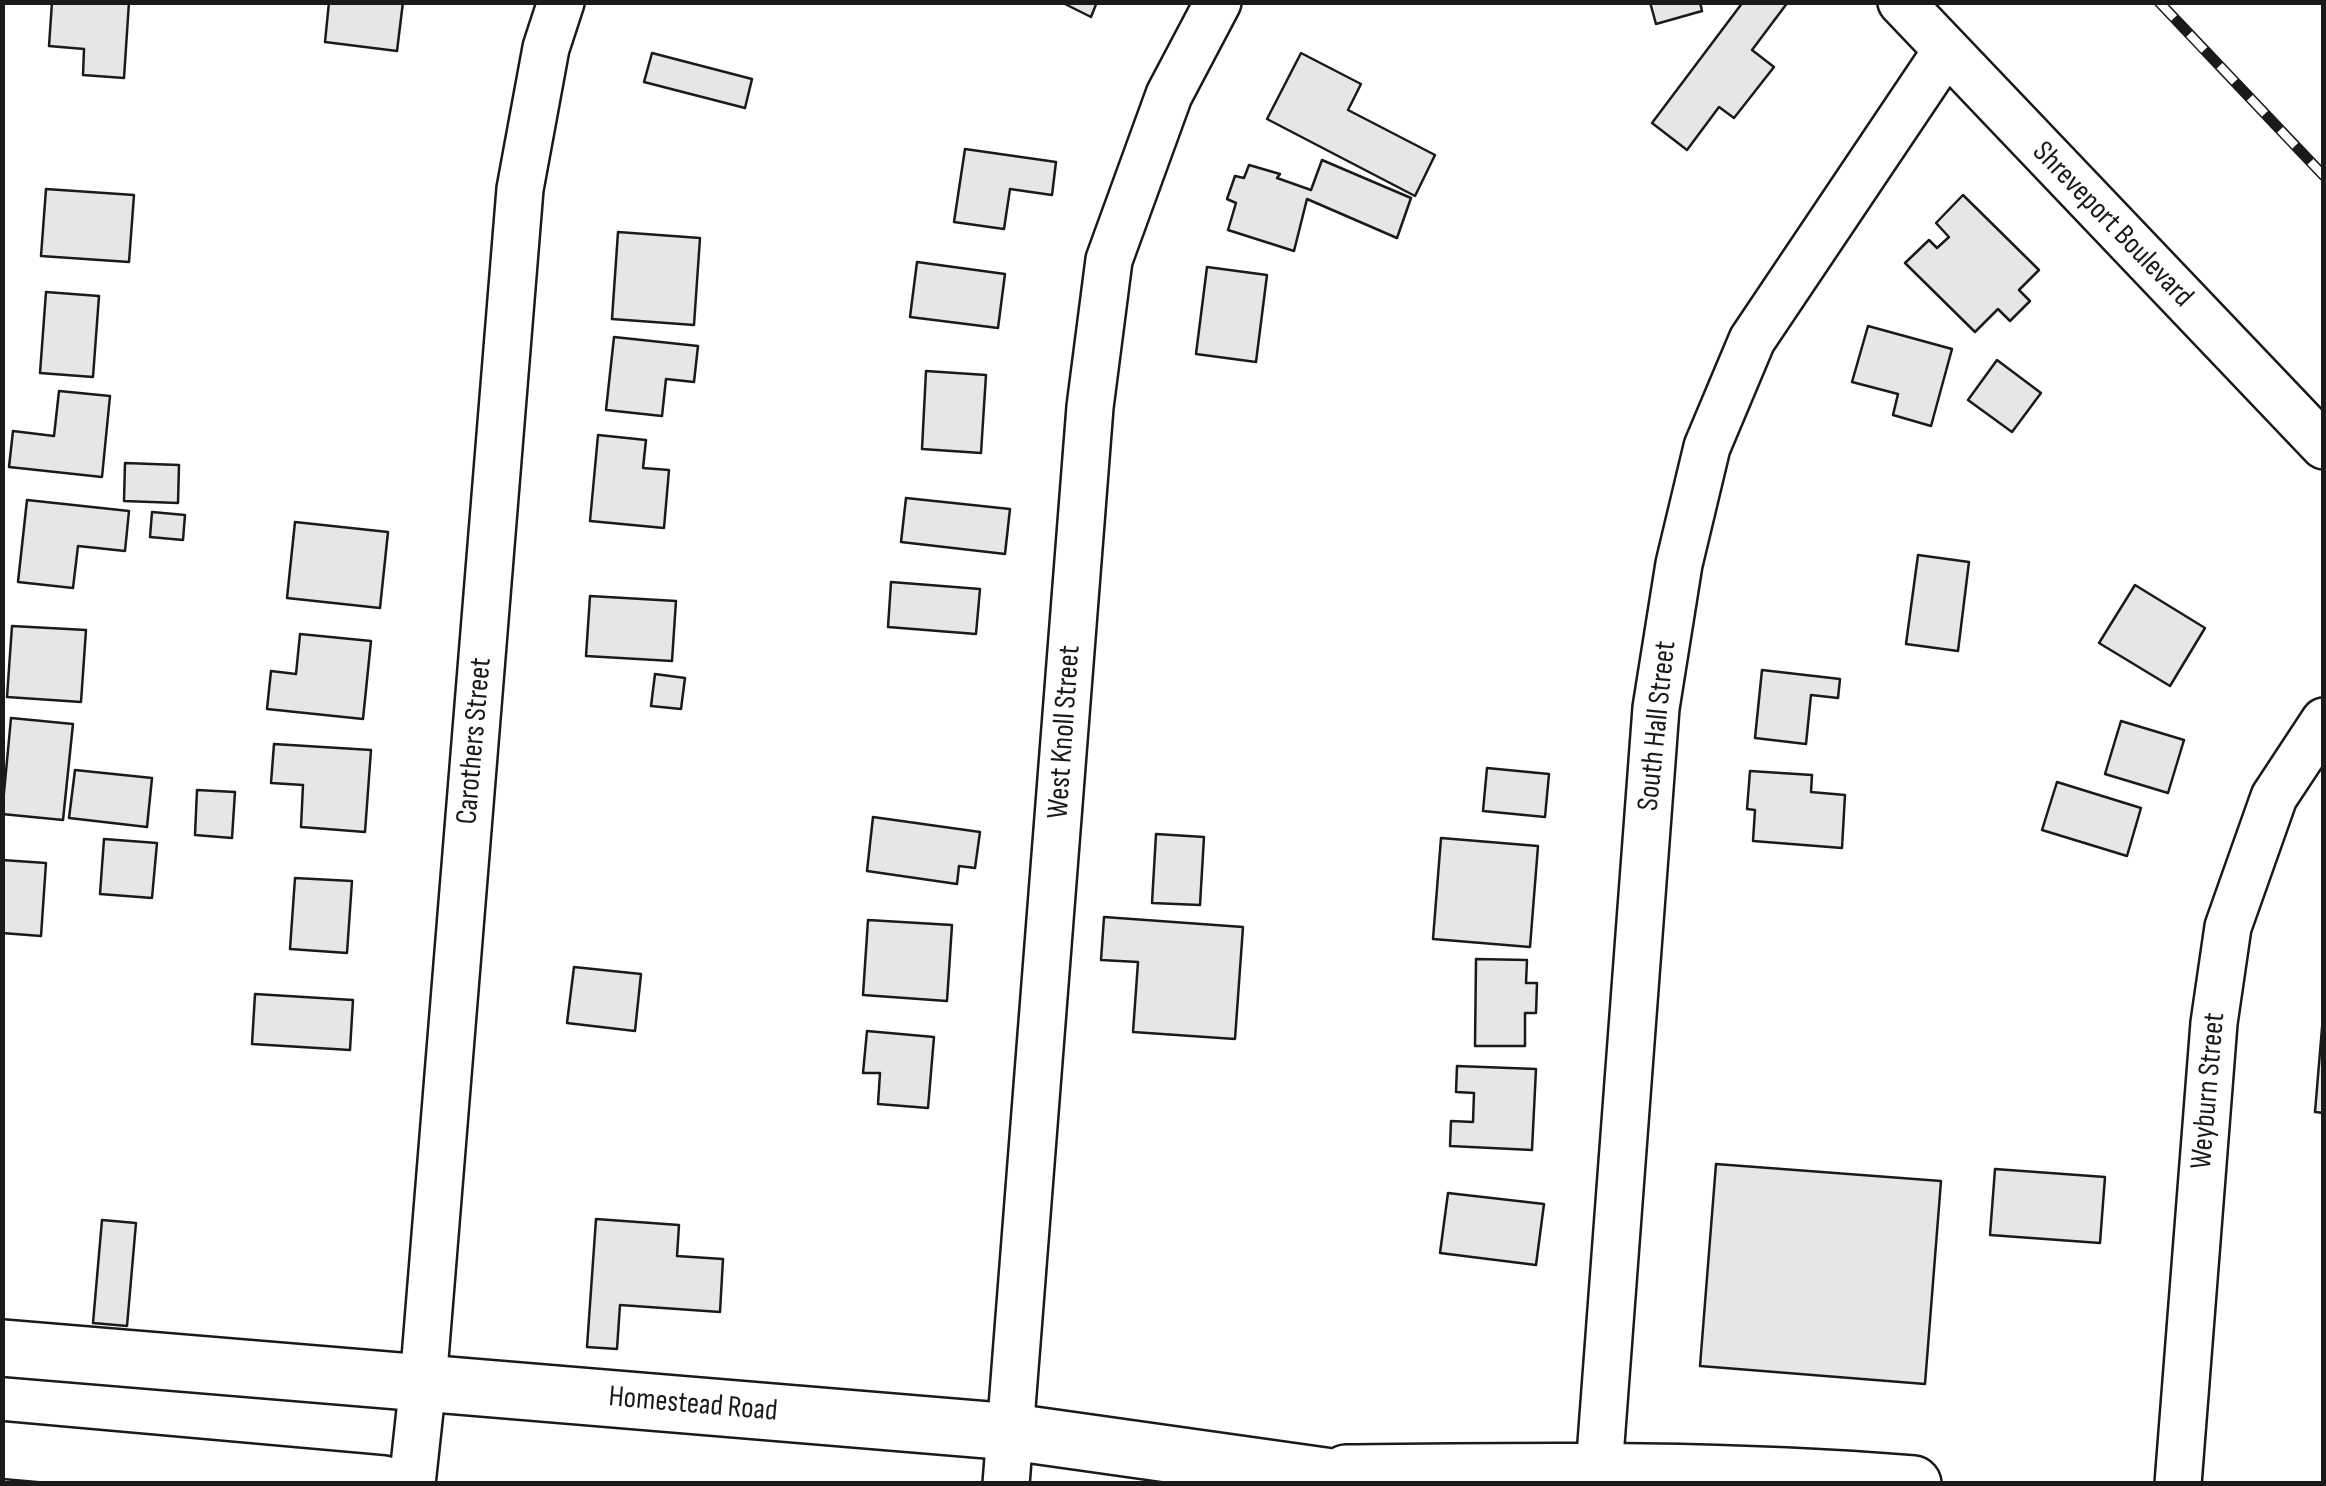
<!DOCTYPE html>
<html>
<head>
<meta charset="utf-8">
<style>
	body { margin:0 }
	#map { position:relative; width:2326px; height:1486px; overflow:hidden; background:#fff; font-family:"Sofia Sans Condensed",sans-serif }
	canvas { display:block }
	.frame { position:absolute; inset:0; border:5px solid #1a1a1a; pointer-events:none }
</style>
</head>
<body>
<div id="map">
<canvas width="2326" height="1486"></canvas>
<div class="frame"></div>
</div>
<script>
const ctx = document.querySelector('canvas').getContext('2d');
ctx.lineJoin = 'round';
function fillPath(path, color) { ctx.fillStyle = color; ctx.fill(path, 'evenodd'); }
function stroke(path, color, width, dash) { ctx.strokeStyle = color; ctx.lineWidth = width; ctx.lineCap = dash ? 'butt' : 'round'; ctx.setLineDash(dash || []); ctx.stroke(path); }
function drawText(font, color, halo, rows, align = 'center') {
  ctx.font = font + ' "Sofia Sans Condensed",sans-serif'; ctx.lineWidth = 8; ctx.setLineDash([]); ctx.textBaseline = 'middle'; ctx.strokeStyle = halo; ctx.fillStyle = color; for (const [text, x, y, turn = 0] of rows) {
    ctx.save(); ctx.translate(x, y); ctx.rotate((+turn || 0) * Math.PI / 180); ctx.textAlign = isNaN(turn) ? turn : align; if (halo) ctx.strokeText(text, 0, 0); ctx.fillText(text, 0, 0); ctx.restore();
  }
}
const building = new Path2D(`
	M52,2H129L124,78L83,75L84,49L49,46Z
	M329,2H403L397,51L325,42Z
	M1061,2H1097L1091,17Z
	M1650,2H1700L1702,11L1656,24Z
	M1743,2H1788L1752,50L1774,67L1734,118L1719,107L1687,150L1652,123Z
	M652,53L752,79L745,108L644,82Z
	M1301,53L1361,84L1348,110L1435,155L1415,196L1267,119Z
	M965,149L1056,162L1052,195L1010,189L1004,229L954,222Z
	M1322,160L1411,198L1397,238L1307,199L1294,251L1228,230L1236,203L1227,199L1235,176L1244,178L1249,165L1280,174L1277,178L1311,190Z
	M46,189L134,195L129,262L41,256Z
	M1963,195L2039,270L2019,290L2030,301L2010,321L1998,309L1975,332L1905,263L1929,240L1937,248L1949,237L1936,223Z
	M618,232L700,238L694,325L612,319Z
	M917,262L1005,274L998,328L910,317Z
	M1207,267L1267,275L1256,362L1196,354Z
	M46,292L99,296L93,377L40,373Z
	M1868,326L1952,349L1931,426L1893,415L1898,394L1852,382Z
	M614,337L698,346L694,382L666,379L662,416L606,410Z
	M1997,360L2041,393L2012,432L1968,400Z
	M926,371L986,375L981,453L922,449Z
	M59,391L110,396L102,477L9,467L13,431L54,436Z
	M598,435L646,440L643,468L669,470L664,528L590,521Z
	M125,463L179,465L178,503L124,501Z
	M906,498L1010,509L1005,554L901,542Z
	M27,500L129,511L125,551L78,546L73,588L18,582Z
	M152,512L185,515L183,540L150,537Z
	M295,522L388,532L380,608L287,598Z
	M1918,555L1969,562L1958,651L1906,644Z
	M891,582L980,589L976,634L888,627Z
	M2135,585L2205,628L2170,686L2099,643Z
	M590,596L676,601L672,661L586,656Z
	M12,626L86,630L81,702L7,697Z
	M300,634L371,641L363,719L267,709L271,671L296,674Z
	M1762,670L1840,679L1838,698L1811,695L1806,744L1755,738Z
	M655,674L685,678L681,709L651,706Z
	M11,718L73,724L63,820L2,814Z
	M2121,721L2184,740L2168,793L2105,774Z
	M274,744L371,750L365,832L301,827L303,785L271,783Z
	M1487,768L1549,774L1545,817L1483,811Z
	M75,770L152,778L147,827L69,818Z
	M1750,771L1812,775L1811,792L1845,795L1842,848L1753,841L1755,810L1747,809Z
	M2057,782L2141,808L2127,856L2042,830Z
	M197,790L235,792L232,838L195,835Z
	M873,817L980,832L975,868L959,866L957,884L867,871Z
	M1156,834L1204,837L1200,905L1152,903Z
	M1441,838L1538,846L1530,947L1433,939Z
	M104,839L157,843L152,898L100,894Z
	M2,860L46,863L41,936L2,933Z
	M295,878L352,881L347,953L290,949Z
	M1104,917L1243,927L1235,1039L1133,1032L1138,962L1101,960Z
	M868,920L952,925L947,1001L863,995Z
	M1476,959L1527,960L1526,983H1537L1536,1013H1525V1046H1475Z
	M574,967L641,974L635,1031L567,1023Z
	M255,994L353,1000L350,1050L252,1044Z
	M2324,1004V1113L2315,1112Z
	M867,1031L934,1037L928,1108L878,1104L880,1073H863Z
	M1457,1066L1536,1069L1532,1150L1450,1146L1451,1121L1473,1122L1474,1093L1456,1092Z
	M1716,1164L1941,1181L1925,1384L1700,1366Z
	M1995,1169L2105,1177L2100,1243L1990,1235Z
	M1448,1193L1544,1204L1536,1265L1440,1253Z
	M596,1219L679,1225L677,1256L723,1259L720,1312L620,1305L617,1349L587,1347Z
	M102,1220L136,1223L127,1326L93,1323Z`);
fillPath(building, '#e6e6e6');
stroke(building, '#1a1a1a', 2.5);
const minor = new Path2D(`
	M1901,2L2324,446
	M1599,1470L1656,708L1679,564L1707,447L1752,340L1946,51
	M412,1484L423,1383L520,189L546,48L561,2
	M1006,1484L1090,407L1109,260L1169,95L1218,2
	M2178,1484L2214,1023L2228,927L2274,797L2324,721`);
const major = new Path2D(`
	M2,1348L1012,1432L1381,1484
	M2,1450L383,1484
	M1346,1473C1534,1471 1724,1468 1913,1484`);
stroke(minor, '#1a1a1a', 50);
stroke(major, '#1a1a1a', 60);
stroke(minor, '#fff', 45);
stroke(major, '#fff', 55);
const rail = new Path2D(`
	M2159,2L2324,176`);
stroke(rail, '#1a1a1a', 11);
stroke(rail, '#fff', 8, [22]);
drawText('30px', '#1a1a1a', '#fff', [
	["Shreveport Boulevard",2112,225,46],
	["South Hall Street",1658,726,-84],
	["West Knoll Street",1065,732,-86],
	["Carothers Street",475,741,-85],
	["Weyburn Street",2209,1091,-85],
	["Homestead Road",693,1405,5]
]);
</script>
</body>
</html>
